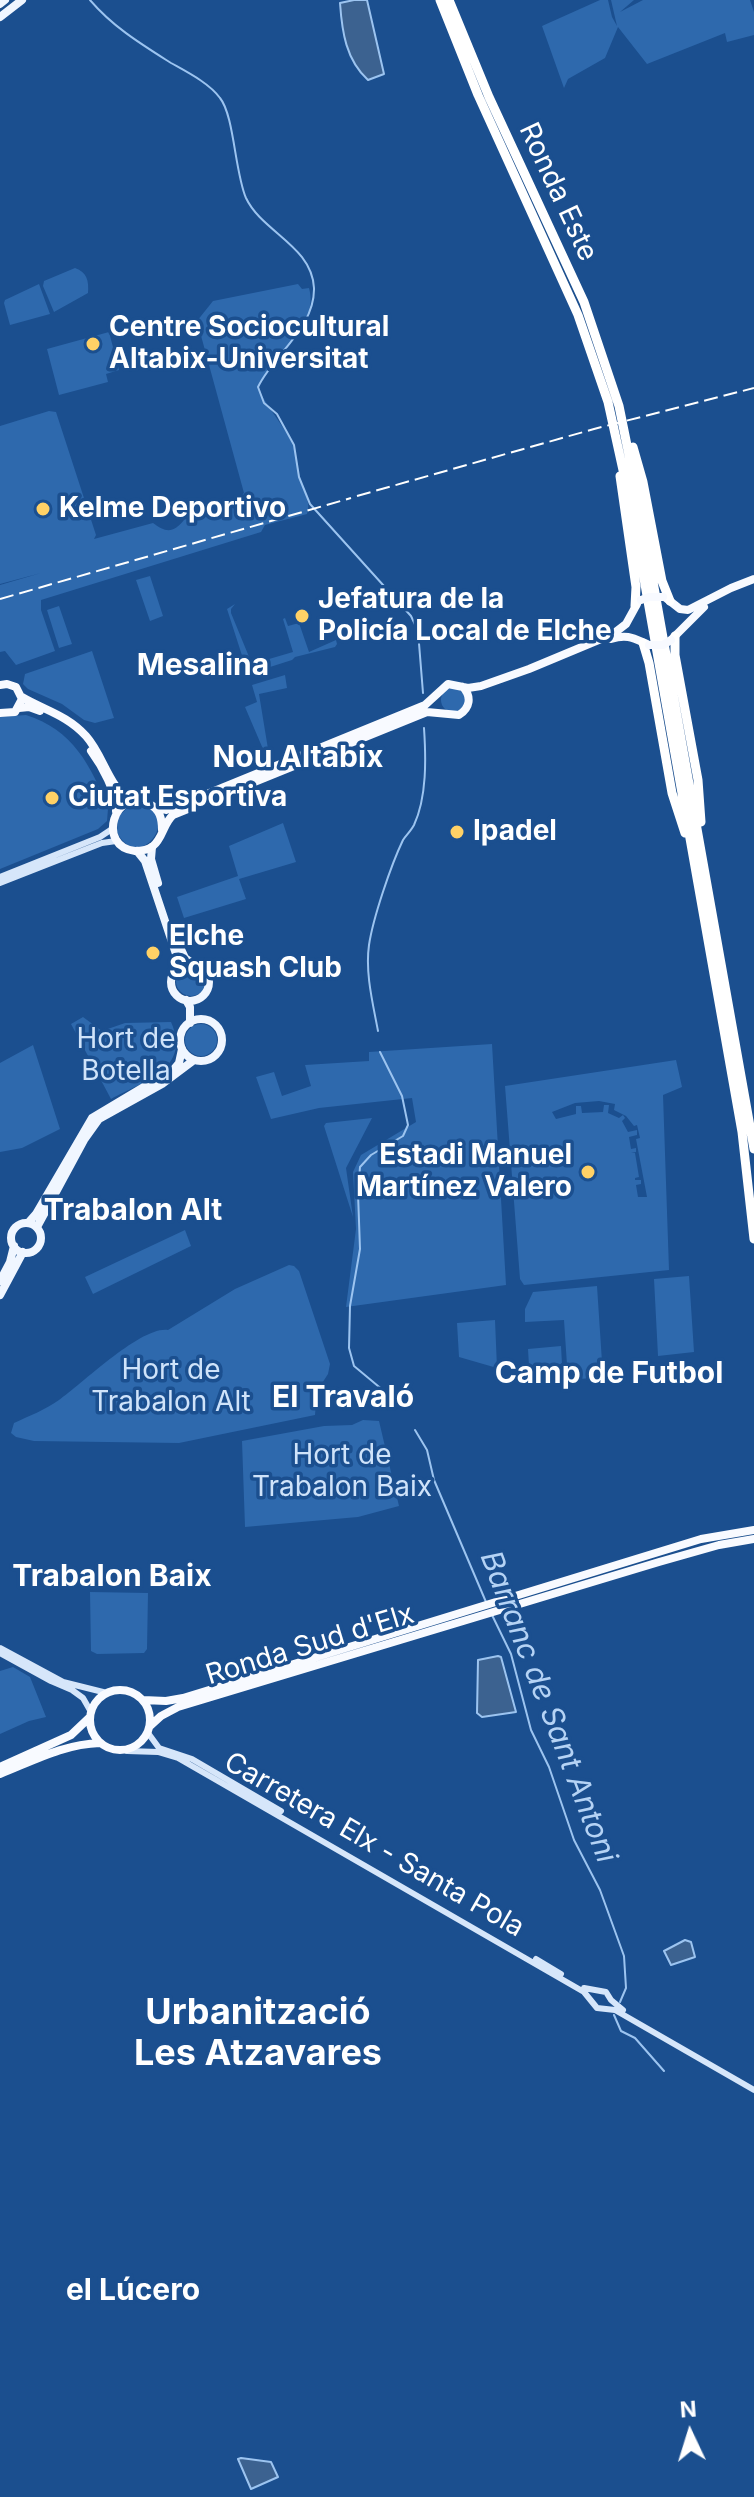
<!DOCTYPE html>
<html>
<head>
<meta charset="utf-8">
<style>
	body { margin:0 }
	#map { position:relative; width:754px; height:2497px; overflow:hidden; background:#1b4f8f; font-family:Inter,sans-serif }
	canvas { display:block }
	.north { position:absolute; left:650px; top:2393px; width:80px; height:80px; -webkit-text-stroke:6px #1b4f8f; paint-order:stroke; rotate:356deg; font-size:22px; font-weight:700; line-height:32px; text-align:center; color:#fff }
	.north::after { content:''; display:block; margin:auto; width:28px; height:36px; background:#fff; clip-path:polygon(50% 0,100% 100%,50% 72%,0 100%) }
</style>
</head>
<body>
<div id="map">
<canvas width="754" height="2497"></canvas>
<div class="north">N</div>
</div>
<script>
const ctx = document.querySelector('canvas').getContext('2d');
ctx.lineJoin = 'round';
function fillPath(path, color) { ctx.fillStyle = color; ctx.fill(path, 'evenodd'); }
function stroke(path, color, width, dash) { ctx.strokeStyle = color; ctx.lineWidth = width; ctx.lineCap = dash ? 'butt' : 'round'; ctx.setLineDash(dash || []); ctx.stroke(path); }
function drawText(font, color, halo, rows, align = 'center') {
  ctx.font = font + ' Inter,sans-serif'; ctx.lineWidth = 7; ctx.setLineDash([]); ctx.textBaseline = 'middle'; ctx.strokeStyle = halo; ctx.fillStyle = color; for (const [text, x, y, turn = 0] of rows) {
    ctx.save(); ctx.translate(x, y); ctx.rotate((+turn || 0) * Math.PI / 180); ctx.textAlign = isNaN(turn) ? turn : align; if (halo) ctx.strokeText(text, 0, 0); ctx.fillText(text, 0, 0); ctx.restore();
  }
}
fillPath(new Path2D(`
	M600,0H608L612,17L617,26L611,0H634L620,12L643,0H750L754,12V35L727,42L725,33L647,64L618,27L605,58L568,79L564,88L542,26Z
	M75,268C87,272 89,281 88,293L54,312L43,286L44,281Z
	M39,284L50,314L10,325L4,303L5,300Z
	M298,284L302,289L309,288C320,327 273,356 258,387C266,407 281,421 291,441C298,454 297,470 302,484C305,495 311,503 307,514L265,525L261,532L41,600V610L55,651L16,665L5,651L0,652V585L41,573L0,584V426L49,411L56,412L96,535L94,539L153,523C165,532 173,534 184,520L183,514L237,499L244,493L197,321L213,301Z
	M109,332L119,370L106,374L108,382L59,395L47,349Z
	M150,576L163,616L150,621L136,580Z
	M235,604L231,609V613L252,664L293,652L283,619L285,618L288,626L299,623L309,652L336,640L337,644L335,647L295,657L292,660L248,674L227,609Z
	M59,606L72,644L59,648L47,610Z
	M92,651L114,718L95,723L84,720L62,704L28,689L23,684L25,674Z
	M285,675L287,688L259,694L269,755L266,756L245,707L257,702L252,685Z
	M441 700a12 12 0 1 1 24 0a12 12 0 1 1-24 0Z
	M26,715C73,730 91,765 108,809L107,821L98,829L0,869V717Z
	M135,805C187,808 140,878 117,832L118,817L128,807Z
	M283,823L296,862L239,879L246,899L184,918L177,897L238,876L229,846Z
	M176 981a15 15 0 1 1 30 0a15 15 0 1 1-30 0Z
	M83,1017L102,1031L125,1023L171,1022C192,1069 144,1081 111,1099L71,1024Z
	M185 1040a16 16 0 1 1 32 0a16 16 0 1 1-32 0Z
	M492,1044L506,1285L346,1307L356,1229L353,1172L361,1155L416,1122L412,1098L319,1108L271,1119L256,1077L274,1072L282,1096L311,1086L305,1065L369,1061V1052Z
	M33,1045L60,1129L22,1148L0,1152V1063Z
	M676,1060L682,1087L663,1095L669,1270L524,1285L520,1279L505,1086ZM599,1101L615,1104L614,1110L626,1116L634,1126L637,1125L640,1138L636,1139L647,1197H638L636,1185L641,1184V1180H635V1178L639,1177L635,1153H631L636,1152V1148L631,1149L629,1137L637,1135V1130L628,1132L622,1121L625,1118L623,1115L619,1118L608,1113L609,1105H604L603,1112L582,1113L581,1106H576V1114L556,1119L552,1112L575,1103Z
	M372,1118L346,1168L353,1217L324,1126L326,1123Z
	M185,1230L191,1246L93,1294L85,1277Z
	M289,1265L294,1266L299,1271L330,1364L328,1374L317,1391L315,1415L179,1443L34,1441L16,1437L11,1433L14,1423C29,1416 45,1410 59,1400C82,1384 141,1326 168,1330L235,1289Z
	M689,1276L694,1352L658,1356L654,1279Z
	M597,1286L603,1377L568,1380L564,1320L525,1322V1309L533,1292Z
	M495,1320L497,1368L459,1357L457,1323Z
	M561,1346L562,1364L529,1366L528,1349Z
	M363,1420L379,1421L399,1506L358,1517L245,1527L242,1441L324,1426L352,1425Z
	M90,1592L148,1593L147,1649L144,1653L97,1654L91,1651Z
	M13,1667L30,1677L46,1717L29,1721L0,1734V1671Z`), '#2e69ad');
const water = new Path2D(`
	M354,0H367L384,74L368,80C346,60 342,32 340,3Z
	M498,1656L501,1657L516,1712L482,1717L477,1713L478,1660Z
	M685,1940L691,1942L695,1957L671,1965L664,1951Z
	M241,2458L271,2462L278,2477L251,2489L238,2459Z`);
fillPath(water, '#3c6290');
stroke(water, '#9cc4f0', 2);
stroke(new Path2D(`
	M90,0C113,27 141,44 171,63C187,72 209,83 220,98C234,115 235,173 246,198C262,232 312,246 314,288C315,328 274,354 258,387L264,403L277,414L294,445L299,477L310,504L411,616L418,631L423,693
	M378,1031C373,1004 365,973 369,945C373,918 391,865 403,840C406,835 411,831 414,825C427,797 426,758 424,728
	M380,1052L402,1096L408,1125L403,1136L371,1155L360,1167L358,1193L360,1249L350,1306L349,1348L354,1366L396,1401
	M415,1430L427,1450L434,1480L486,1602
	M492,1615L511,1654L531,1730L549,1767L574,1840L600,1890L624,1956L626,1988L620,2002
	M614,2015L621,2031L635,2038L664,2071`), '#9cc4f0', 2);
stroke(new Path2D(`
	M0,877L100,837L112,829
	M0,883L102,843L116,841
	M0,1648L63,1682L107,1693
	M0,1653L51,1681L72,1690L83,1698L91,1712
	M148,1733L159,1748L192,1759L281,1811
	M127,1751L158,1752L178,1758L584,1992L597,2008L615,2010L754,2090
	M536,1959L561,1974
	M584,1988L606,1992L611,2000L623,2010`), '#d6e6fa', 6);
stroke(new Path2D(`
	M0,4L5,0
	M0,17L22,0
	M152,847L151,859L158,883
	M137,851L145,861L176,954L177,969
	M179,945L185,958L192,963
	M171 982a19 19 0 1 1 38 0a19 19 0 1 1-38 0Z
	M186,1000L190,1007V1023
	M180 1040a21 21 0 1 1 42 0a21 21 0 1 1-42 0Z
	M29,1222L36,1214L92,1118L174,1069L179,1063L182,1049
	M11 1238a15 15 0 1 1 30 0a15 15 0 1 1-30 0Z
	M37,1227L84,1140L99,1119L162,1084L194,1060
	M0,1281L10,1262L14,1246
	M0,1295L23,1252`), '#f0f6ff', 8);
stroke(new Path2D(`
	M666,598L680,609L688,610L731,588L754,579
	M611,639C627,634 633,638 647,644
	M672,639L704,607
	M0,685L7,684L16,687L22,699L15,712L0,713
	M22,697C44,710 67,715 86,736C104,756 109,789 132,801
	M19,708L29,707L40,711
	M91,751C102,766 117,793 116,811
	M155,807L166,810L180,805L425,705L448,684L468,688L481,686L529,669L613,634L626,624L637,604
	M162,830C162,819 160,809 149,804C114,786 96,847 135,851C141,851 148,850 153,846C163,838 163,824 173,815L427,712L459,715C470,708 472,697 463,687
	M90 1720a30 30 0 1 1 60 0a30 30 0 1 1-60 0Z
	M143,1700L166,1701L183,1698L701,1539L754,1530
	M150,1726L161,1716L178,1707L659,1562L719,1545L754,1539
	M0,1767L71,1735L90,1717
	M0,1774C33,1761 64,1744 100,1743`), '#f8faff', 8);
stroke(new Path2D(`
	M440,0L478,95L578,315L608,402L632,511L742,1132L754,1239
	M449,0L489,97L584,302L619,406L641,514L754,1149
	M633,447L643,482L662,581L670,601
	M620,476L636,587L635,606
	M675,636V655L698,780L701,822
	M643,643L649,663L672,793L685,833`), '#fff', 9);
stroke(new Path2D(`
	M357,496L594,429L754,388
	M0,599L351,498`), '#fff', 2, [14, 6]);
stroke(new Path2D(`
	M641,600L649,597H663
	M649,645H663L671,640`), '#f8faff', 8);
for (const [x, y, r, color] of [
	[93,344,8,"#ffd166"],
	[43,509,8,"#ffd166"],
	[302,616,8,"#ffd166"],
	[52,798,8,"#ffd166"],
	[457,832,8,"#ffd166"],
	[153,953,8,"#ffd166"],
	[588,1172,8,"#ffd166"]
]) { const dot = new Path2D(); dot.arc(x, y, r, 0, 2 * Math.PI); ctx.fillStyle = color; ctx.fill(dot); stroke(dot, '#1b4f8f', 3); }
drawText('28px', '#fff', '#1b4f8f', [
	["Ronda Este",558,192,65],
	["Ronda Sud d'Elx",310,1645,-17],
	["Carretera Elx - Santa Pola",374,1845,30]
]);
drawText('bold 28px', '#fff', '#1b4f8f', [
	["Centre Sociocultural",109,328],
	["Altabix-Universitat",109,360],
	["Kelme Deportivo",59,509],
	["Jefatura de la",318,600],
	["Policía Local de Elche",318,632],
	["Ciutat Esportiva",68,798],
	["Ipadel",473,832],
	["Elche",169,937],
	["Squash Club",169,969],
	["Estadi Manuel",572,1156,"right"],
	["Martínez Valero",572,1188,"right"]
], 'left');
drawText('28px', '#cfe3fa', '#1b4f8f', [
	["Hort de",126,1040],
	["Botella",126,1072],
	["Hort de",171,1371],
	["Trabalon Alt",171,1403],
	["Hort de",342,1456],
	["Trabalon Baix",342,1488]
]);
drawText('bold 30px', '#fff', '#1b4f8f', [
	["Mesalina",203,666],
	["Nou Altabix",298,758],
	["Trabalon Alt",133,1211],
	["Camp de Futbol",609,1374],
	["El Travaló",343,1398],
	["Trabalon Baix",112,1577],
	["el Lúcero",133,2291]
]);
drawText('italic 30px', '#b5d3f5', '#1b4f8f', [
	["Barranc de Sant Antoni",548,1707,69]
]);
drawText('bold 36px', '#fff', '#1b4f8f', [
	["Urbanització",258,2013],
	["Les Atzavares",258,2054]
]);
</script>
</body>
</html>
